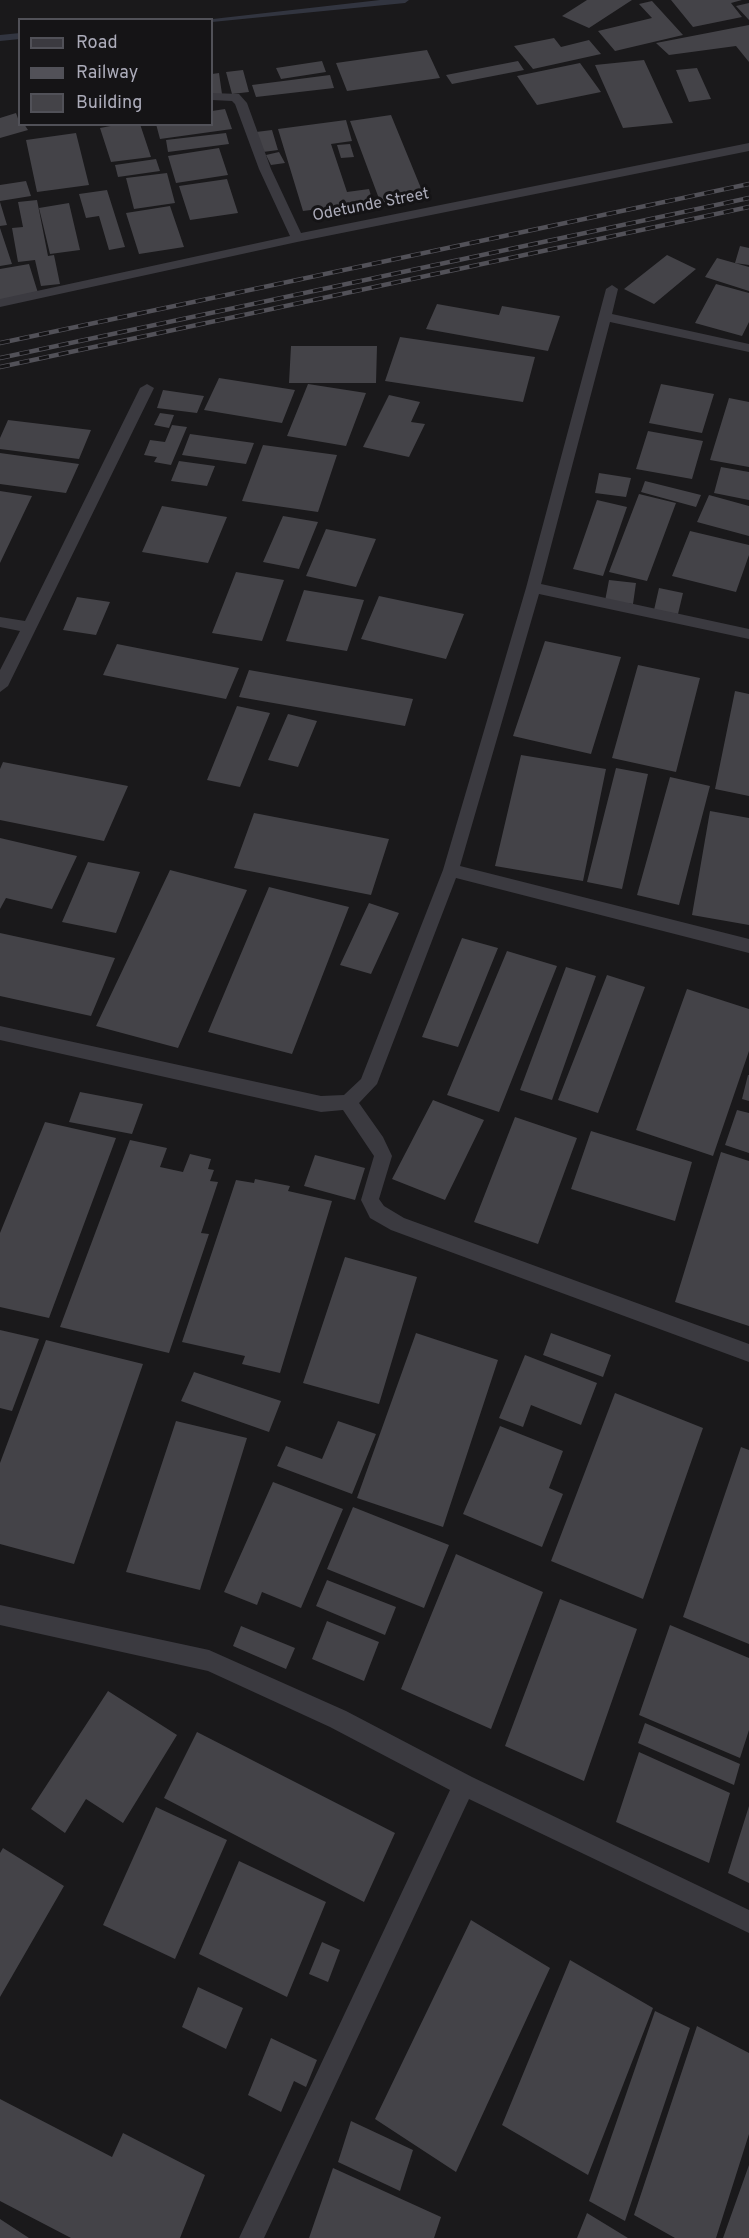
<!DOCTYPE html>
<html>
<head>
<meta charset="utf-8">
<style>
	body { margin:0 }
	#map { position:relative; width:749px; height:2238px; overflow:hidden; background:#1a191b; font-family:Overpass,sans-serif }
	canvas { display:block }
	.legend { position:absolute; left:18px; top:18px; width:195px; height:108px; box-sizing:border-box; background:#151416; border:2px solid #515158; margin:0; padding:8px 10px; list-style:none; font-size:18px; color:#acacba }
	.legend li { display:flex; align-items:center; gap:12px; height:30px }
	.legend b { width:30px; border:2px solid #515158 }
</style>
</head>
<body>
<div id="map">
<canvas width="749" height="2238"></canvas>
<ul class="legend">
<li><b style="height:8px;background:#3b3a40"></b>Road</li>
<li><b style="height:8px;background:#525158"></b>Railway</li>
<li><b style="height:16px;background:#444348"></b>Building</li>
</ul>
</div>
<script>
const ctx = document.querySelector('canvas').getContext('2d');
ctx.lineJoin = 'round';
function fillPath(path, color) { ctx.fillStyle = color; ctx.fill(path, 'evenodd'); }
function stroke(path, color, width, dash) { ctx.strokeStyle = color; ctx.lineWidth = width; ctx.lineCap = dash ? 'butt' : 'round'; ctx.setLineDash(dash || []); ctx.stroke(path); }
function drawText(font, color, halo, rows, align = 'center') {
  ctx.font = font + ' Overpass,sans-serif'; ctx.lineWidth = 6; ctx.setLineDash([]); ctx.textBaseline = 'middle'; ctx.strokeStyle = halo; ctx.fillStyle = color; for (const [text, x, y, turn = 0] of rows) {
    ctx.save(); ctx.translate(x, y); ctx.rotate((+turn || 0) * Math.PI / 180); ctx.textAlign = isNaN(turn) ? turn : align; if (halo) ctx.strokeText(text, 0, 0); ctx.fillText(text, 0, 0); ctx.restore();
  }
}
fillPath(new Path2D(`
	M380,0H409L405,3L212,22V20H204Z
	M20,33V39L0,41V35Z`), '#323540');
fillPath(new Path2D(`
	M587,0H632L589,28L562,16Z
	M671,0H742L731,3L742,17L693,27Z
	M652,1L683,35L615,51L598,31L652,18L639,4Z
	M749,3V20L736,6Z
	M749,25V62L736,46L669,55L656,43Z
	M554,38L561,47L589,40L601,54L533,69L514,46Z
	M427,50L440,78L347,91L336,63Z
	M644,60L673,123L623,128L595,65Z
	M322,61L326,72L281,79L276,68Z
	M518,61L524,70L452,84L446,75Z
	M580,63L601,92L537,105L517,76Z
	M697,68L711,99L689,102L676,70Z
	M243,70L249,92L232,94L226,72Z
	M219,73L222,94L212,95V74Z
	M330,75L334,88L256,97L252,85Z
	M225,109L232,129L160,139L156,124H212V111Z
	M16,113L20,124H24L28,130L0,138V118Z
	M391,115L425,198L381,204L350,121Z
	M346,120L352,141L331,144L347,192L369,189L373,202L303,211L278,129Z
	M121,124H140L151,157L111,162L100,128Z
	M272,130L278,150L263,152L256,132Z
	M76,133L89,185L37,192L26,140Z
	M226,133L229,144L168,152L166,140Z
	M350,144L354,157L341,158L337,145Z
	M219,148L228,175L176,183L168,156Z
	M279,152L285,163L271,165L266,155Z
	M156,159L160,171L118,177L115,165Z
	M167,173L175,203L134,209L126,178Z
	M227,179L238,213L190,220L179,186Z
	M26,181L31,196L0,201V185Z
	M107,190L125,247L109,250L99,216L86,218L79,194Z
	M37,200L48,256L54,255L60,284L41,286L35,260L18,262L12,228L23,227L18,202Z
	M0,202L7,225L0,226Z
	M69,203L80,250L50,254L39,208Z
	M170,206L184,247L139,254L126,213Z
	M0,228L12,264L0,266Z
	M740,246L749,248V265L735,263Z
	M667,255L696,269L654,304L624,289Z
	M717,258L749,267V291L705,277Z
	M29,264L38,293L0,300V269Z
	M716,284L749,293V322L742,336L695,323Z
	M437,304L499,315L502,306L560,316L548,351L426,329Z
	M400,337L535,357L523,402L385,381Z
	M291,346H377L376,383H289Z
	M219,378L295,390L282,423L204,410Z
	M308,384L366,393L346,446L287,436Z
	M661,384L714,394L702,433L649,423Z
	M163,390L204,396L197,413L157,408Z
	M389,395L420,402L411,422L425,424L409,457L363,447Z
	M729,398L749,402V467L710,460Z
	M160,413L174,415L169,428L154,425Z
	M8,420L91,430L79,459L0,449V438Z
	M172,425L187,427L171,465L154,462L157,457L144,455L150,440L165,442Z
	M648,431L703,441L692,479L636,469Z
	M190,434L254,443L246,464L182,455Z
	M263,445L337,455L318,512L242,501Z
	M0,453L79,464L66,493L0,484Z
	M179,461L215,466L207,486L171,481Z
	M721,467L749,472V500L714,493Z
	M599,473L631,478L626,497L595,493Z
	M645,481L701,495L696,507L641,492Z
	M0,491L32,496L0,563Z
	M639,494L676,503L647,581L609,572Z
	M709,495L749,506V536L697,522Z
	M597,500L627,507L603,576L573,569Z
	M162,506L227,517L208,563L142,552Z
	M283,516L318,522L299,569L263,562Z
	M326,529L376,539L356,587L306,576Z
	M690,531L749,545V555L736,592L672,576Z
	M236,572L284,580L262,641L212,633Z
	M609,580L636,583L633,604L605,601Z
	M659,588L683,593L678,614L654,610Z
	M304,590L364,600L347,651L286,641Z
	M379,596L464,614L446,659L361,639Z
	M77,597L110,602L96,635L63,630Z
	M545,641L621,657L591,754L513,736Z
	M117,644L239,668L226,699L103,675Z
	M638,665L700,678L676,772L612,758Z
	M249,670L413,699L405,726L239,697Z
	M735,691L749,694V796L715,789Z
	M237,706L270,713L240,787L207,780Z
	M288,714L317,721L298,767L268,760Z
	M521,755L606,769L583,881L495,866Z
	M3,762L128,786L104,841L0,820V769Z
	M616,768L648,774L622,889L587,882Z
	M670,777L710,786L679,905L637,895Z
	M710,811L749,818V925L692,915Z
	M254,813L389,839L371,895L234,868Z
	M0,838L77,856L52,909L6,898L0,909Z
	M88,862L140,872L116,933L62,922Z
	M170,870L247,890L178,1048L96,1026Z
	M269,887L349,907L292,1054L208,1032Z
	M369,903L399,913L371,974L340,965Z
	M0,933L115,958L91,1016L0,996Z
	M462,938L498,948L458,1047L422,1037Z
	M507,951L557,966L499,1112L447,1095Z
	M566,967L596,976L552,1100L520,1090Z
	M607,975L645,987L598,1113L558,1100Z
	M687,989L749,1009V1051L713,1156L636,1130Z
	M748,1075H749V1101L742,1099Z
	M80,1092L143,1104L132,1134L69,1122Z
	M433,1100L484,1120L445,1200L392,1179Z
	M737,1110L749,1113V1153L725,1145Z
	M515,1117L577,1138L538,1244L474,1222Z
	M45,1122L116,1138L49,1318L0,1307V1233Z
	M591,1131L692,1162L675,1221L571,1189Z
	M130,1140L167,1148L160,1167L183,1172L190,1154L211,1159L208,1169L214,1170L210,1181L218,1182L201,1233L209,1234L169,1353L60,1327Z
	M721,1152L749,1161V1326L675,1302Z
	M315,1155L365,1168L355,1200L304,1186Z
	M255,1179L290,1186L288,1191L332,1201L280,1373L242,1364L245,1356L182,1342L236,1180L254,1183Z
	M345,1257L417,1277L379,1404L303,1383Z
	M0,1330L39,1339L12,1411L0,1408Z
	M416,1333L498,1360L443,1527L357,1498Z
	M551,1333L611,1355L603,1377L543,1355Z
	M46,1340L143,1364L74,1564L0,1544V1463Z
	M525,1355L597,1383L581,1425L531,1405L523,1427L499,1418Z
	M194,1372L281,1401L269,1432L181,1401Z
	M615,1393L703,1428L643,1599L551,1561Z
	M176,1421L247,1438L200,1590L126,1572Z
	M338,1421L376,1434L352,1494L277,1466L286,1446L322,1459Z
	M500,1426L563,1451L549,1488L563,1494L542,1547L463,1514Z
	M741,1447L749,1450V1644L683,1617Z
	M273,1482L343,1509L301,1608L262,1592L257,1605L224,1592Z
	M353,1507L449,1545L424,1608L327,1569Z
	M456,1554L543,1592L491,1729L401,1689Z
	M327,1580L396,1607L385,1635L316,1606Z
	M560,1599L637,1629L584,1781L505,1746Z
	M327,1621L379,1642L364,1681L312,1659Z
	M670,1625L749,1658V1730L740,1758L639,1715Z
	M241,1626L295,1648L286,1669L233,1646Z
	M108,1691L177,1735L123,1823L86,1799L65,1833L31,1809Z
	M645,1723L740,1764L734,1785L638,1743Z
	M197,1732L395,1833L364,1902L164,1798Z
	M639,1752L730,1793L709,1863L616,1822Z
	M749,1806V1883L728,1873Z
	M156,1807L227,1840L175,1959L103,1925Z
	M3,1848L64,1886L0,1997V1853Z
	M239,1861L326,1902L287,1997L199,1954Z
	M471,1920L550,1968L456,2172L375,2119Z
	M322,1942L340,1950L328,1982L309,1974Z
	M570,1960L653,2008L588,2175L502,2125Z
	M198,1987L243,2008L226,2049L182,2027Z
	M655,2011L690,2028L625,2221L589,2201Z
	M697,2026L749,2053V2134L716,2238H675L634,2215Z
	M271,2038L317,2060L306,2087L294,2081L281,2112L248,2095Z
	M0,2099L112,2157L123,2133L205,2175L180,2238H71L0,2201Z
	M351,2121L413,2150L400,2191L338,2162Z
	M749,2165V2238H723Z
	M333,2168L441,2217L434,2238H309Z
	M587,2213L628,2238H577Z
	M0,2219L29,2238H0Z`), '#444348');
fillPath(new Path2D(`
	M212,93L239,94L247,103L271,169L301,233L749,143V151L297,242L0,307V299L290,236L259,169L235,104L232,101L212,100Z
	M612,285L618,289L612,314L749,344V352L610,322L541,584L749,629V639L539,594L460,866L749,939V953L456,878L377,1084L359,1103L383,1137L392,1156L379,1199L384,1206L404,1218L749,1344V1362L391,1230L370,1218L361,1200L374,1156L343,1110L321,1112L0,1040V1026L321,1096L344,1095L361,1079L443,870L526,588L606,289Z
	M147,384L154,388L8,686L0,692V670L20,631L0,627V617L25,621L140,388Z
	M0,1605L209,1650L346,1711L472,1777L749,1910V1933L469,1799L264,2238H239L450,1790L330,1727L208,1671L0,1625Z`), '#3b3a40');
const rail = new Path2D(`
	M0,343L749,184
	M0,358L749,198
	M0,367L749,207`);
stroke(rail, '#525158', 4.5);
stroke(rail, '#151416', 3, [10]);
drawText('16px', '#acacba', '#151416', [
	["Odetunde Street",371,206,-11]
]);
</script>
</body>
</html>
